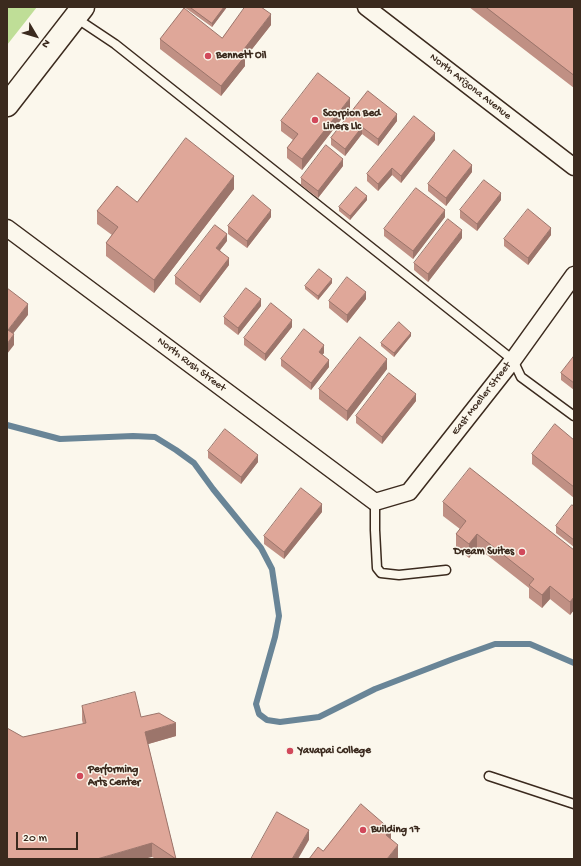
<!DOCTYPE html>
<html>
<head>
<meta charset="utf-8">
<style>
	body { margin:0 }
	#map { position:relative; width:581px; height:866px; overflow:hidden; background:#fbf7ec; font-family:"Gochi Hand",sans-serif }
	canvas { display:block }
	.frame { position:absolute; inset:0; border:8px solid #3b2a1e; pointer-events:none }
	.north { position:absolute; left:16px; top:16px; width:40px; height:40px; -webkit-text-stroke:3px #fbf7ec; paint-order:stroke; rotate:128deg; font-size:11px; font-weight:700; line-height:16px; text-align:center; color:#3b2a1e }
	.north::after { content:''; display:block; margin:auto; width:14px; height:18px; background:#3b2a1e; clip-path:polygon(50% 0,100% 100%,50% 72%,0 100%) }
	.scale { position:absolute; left:16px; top:832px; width:62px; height:18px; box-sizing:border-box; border:2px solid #3b2a1e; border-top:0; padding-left:5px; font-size:12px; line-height:14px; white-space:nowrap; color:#3b2a1e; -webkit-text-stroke:3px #fbf7ec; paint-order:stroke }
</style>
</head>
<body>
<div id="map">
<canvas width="581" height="866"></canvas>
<div class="frame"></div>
<div class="north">N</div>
<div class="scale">20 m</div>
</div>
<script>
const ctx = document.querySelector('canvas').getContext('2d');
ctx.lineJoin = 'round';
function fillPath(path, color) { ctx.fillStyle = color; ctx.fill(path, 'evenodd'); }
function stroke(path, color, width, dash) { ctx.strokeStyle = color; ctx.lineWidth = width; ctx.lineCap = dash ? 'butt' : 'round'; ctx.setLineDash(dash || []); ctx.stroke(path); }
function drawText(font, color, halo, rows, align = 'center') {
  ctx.font = font + ' "Gochi Hand",sans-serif'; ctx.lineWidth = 3; ctx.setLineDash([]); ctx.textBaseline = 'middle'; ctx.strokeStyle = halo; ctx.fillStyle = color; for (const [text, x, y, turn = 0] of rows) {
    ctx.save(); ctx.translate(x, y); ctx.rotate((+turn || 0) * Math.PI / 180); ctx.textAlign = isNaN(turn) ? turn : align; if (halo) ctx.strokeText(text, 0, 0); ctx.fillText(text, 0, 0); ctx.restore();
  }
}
fillPath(new Path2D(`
	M7,7H37L7,45Z`), '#bfde97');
stroke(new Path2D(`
	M7,425L60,439L133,436L155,437L176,450L194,463L213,489L261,548L272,569L279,616L275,637L256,704L259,714L267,720L280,722L319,717L375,689L453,659L495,644H530L574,663`), '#698597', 6);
const lane = new Path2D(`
	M76,18L115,44L513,360L521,377L574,416
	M375,502V530L377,568L381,573L399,575L446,570
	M489,776L574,804`);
const street = new Path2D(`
	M366,7L574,167
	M7,228L375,502L409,492L513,360L574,275`);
const primary = new Path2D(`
	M7,105L83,7`);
stroke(lane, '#3b2a1e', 11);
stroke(street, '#3b2a1e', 19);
stroke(primary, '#3b2a1e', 25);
stroke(lane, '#fbf7ec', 8);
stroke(street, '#fbf7ec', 16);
stroke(primary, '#fbf7ec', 22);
fillPath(new Path2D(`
	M184,7H227L212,27Z
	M469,7H574V88Z
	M271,25L245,58V66L221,96L160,49V39L222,38Z
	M368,91L397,121L378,146L362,134L345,156L331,145V138Z
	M350,108L302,170L287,158V148L293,140L281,131V121Z
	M435,140L401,183L392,175L378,191L367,181V174Z
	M343,166L318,198L301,185V178Z
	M472,172L446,206L428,191V184Z
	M234,189L154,293L106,256V243L112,235L97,224V211L137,202Z
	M367,200L350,220L339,211V207Z
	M501,200L477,231L460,218V210Z
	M271,217L247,248L228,234V226Z
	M445,217L413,259L384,236V229Z
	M551,235L528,265L504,246V239Z
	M462,238L428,282L414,270V263Z
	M227,241L220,250L229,265L200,303L175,284V276Z
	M332,283L318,300L305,289V286Z
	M366,299L347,323L329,308V301Z
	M261,306L238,335L224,324V317Z
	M292,327L265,361L244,345V338Z
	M411,336L394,357L381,346V343Z
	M324,353L322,355L329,367L311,390L281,366V359Z
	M574,356V390L561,380V373Z
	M387,369L347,421L319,399V389Z
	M416,401L382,444L356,423V416Z
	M574,440V498L532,464V454Z
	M208,451L258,462L241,484L208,458Z
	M443,502L574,550V610L570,615L550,599L542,608L529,598V588L477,547L469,558L456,547V534L460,529L443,516Z
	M574,506V547L556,533V526Z
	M322,512L284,559L264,544V536Z
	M82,706L141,717L176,736L148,744L176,859H156L152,857L23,737L83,724L82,720Z`), '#c09084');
fillPath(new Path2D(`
	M224,7H227L212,27V23Z
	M271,14V25L245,58V66L221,96V86L241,53Z
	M350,98V108L302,170V159Z
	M397,114V121L378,146V139Z
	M362,127V134L345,156V149Z
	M435,133V140L401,183V176Z
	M343,159V166L318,198V191Z
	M472,165V172L446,206V198Z
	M392,168V175L378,191V184Z
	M234,176V189L154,293V280Z
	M501,193V200L477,231V224Z
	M367,196V200L350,220V216Z
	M271,210V217L247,248V241Z
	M445,210V217L413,259V251Z
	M551,228V235L528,265V258Z
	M462,230V238L428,282V274Z
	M227,234V241L216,255V248Z
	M229,258V265L200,303V296Z
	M332,279V283L318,300V296Z
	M366,292V299L347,323V315Z
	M261,299V306L238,335V328Z
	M28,304V315L8,340V330Z
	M292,320V327L265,361V354Z
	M411,333V336L394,357V353Z
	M14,334V345L7,354V344Z
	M324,345V353L319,359V352Z
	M387,359V369L347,421V411Z
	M329,360V367L311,390V383Z
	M416,394V401L382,444V437Z
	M258,455V462L241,484V477Z
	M322,504V512L284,559V552Z
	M477,534V547L469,558V544Z
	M550,586V599L542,608V595Z
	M574,597V610L570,615V602Z
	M176,723V736L145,745V732Z
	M309,830V840L298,859H292Z
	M391,830V843L386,835Z
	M152,843V857L144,859H97Z
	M398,845V859H387Z`), '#9c756b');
const building = new Path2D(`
	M190,7H224L212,23Z
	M245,7H261L271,14L241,53L245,56L221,86L160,39L184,8L222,38Z
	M486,7H574V75Z
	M318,73L350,98L302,159L287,148L298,134L281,121Z
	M368,91L397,114L378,139L362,127L345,149L331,138Z
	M414,116L435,133L401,176L392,168L378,184L367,174Z
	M186,138L234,176L154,280L106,243L118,227L97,211L117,186L137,202Z
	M326,145L343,159L318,191L301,178Z
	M454,150L472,165L446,198L428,184Z
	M484,180L501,193L477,224L460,210Z
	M356,187L367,196L350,216L339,207Z
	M416,188L445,210L413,251L384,229Z
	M253,195L271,210L247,241L228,226Z
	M528,209L551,228L528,258L504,239Z
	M448,219L462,230L428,274L414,263Z
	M215,225L227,234L216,248L229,258L200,296L175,276Z
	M319,269L332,279L318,296L305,286Z
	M347,277L366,292L347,315L329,301Z
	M7,288L28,304L8,330L14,334L7,344Z
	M246,288L261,299L238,328L224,317Z
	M271,303L292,320L265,354L244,338Z
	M399,322L411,333L394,353L381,343Z
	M304,329L324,345L319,352L329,360L311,383L281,359Z
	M360,337L387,359L347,411L319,389Z
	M574,356V383L561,373Z
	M389,373L416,394L382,437L356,416Z
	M555,424L574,440V487L532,454Z
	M225,429L258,455L241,477L208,451Z
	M470,468L574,550V597L570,602L550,586L542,595L529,585L534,579L477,534L469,544L456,534L466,521L443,502Z
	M301,488L322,504L284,552L264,536Z
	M572,505L574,506V540L556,526Z
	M135,692L141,717L159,713L176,723L145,732L176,859L152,843L97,859H7V728L23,737L86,723L82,706Z
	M361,804L391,830L386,835L398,845L387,859H309L318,847L323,851Z
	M277,812L309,830L292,859H251Z`);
fillPath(building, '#dfa799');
stroke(building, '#9c756b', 1);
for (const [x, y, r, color] of [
	[208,56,4,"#d1495b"],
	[315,120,4,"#d1495b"],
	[522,552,4,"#d1495b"],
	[290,751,4,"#d1495b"],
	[80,776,4,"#d1495b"],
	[363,830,4,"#d1495b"]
]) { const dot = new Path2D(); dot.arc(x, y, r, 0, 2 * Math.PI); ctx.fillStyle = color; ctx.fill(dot); stroke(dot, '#fbf7ec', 1.5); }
drawText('bold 11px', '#3b2a1e', '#fbf7ec', [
	["Bennett Oil",216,56],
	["Scorpion Bed",323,114],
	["Liners Llc",323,127],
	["Dream Suites",514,552,"right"],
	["Yavapai College",298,751],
	["Performing",88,770],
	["Arts Center",88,783],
	["Building 17",371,830]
], 'left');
drawText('11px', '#3b2a1e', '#fbf7ec', [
	["North Arizona Avenue",470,87,38],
	["North Rush Street",191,365,37],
	["East Moeller Street",482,399,-52]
]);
</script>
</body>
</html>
